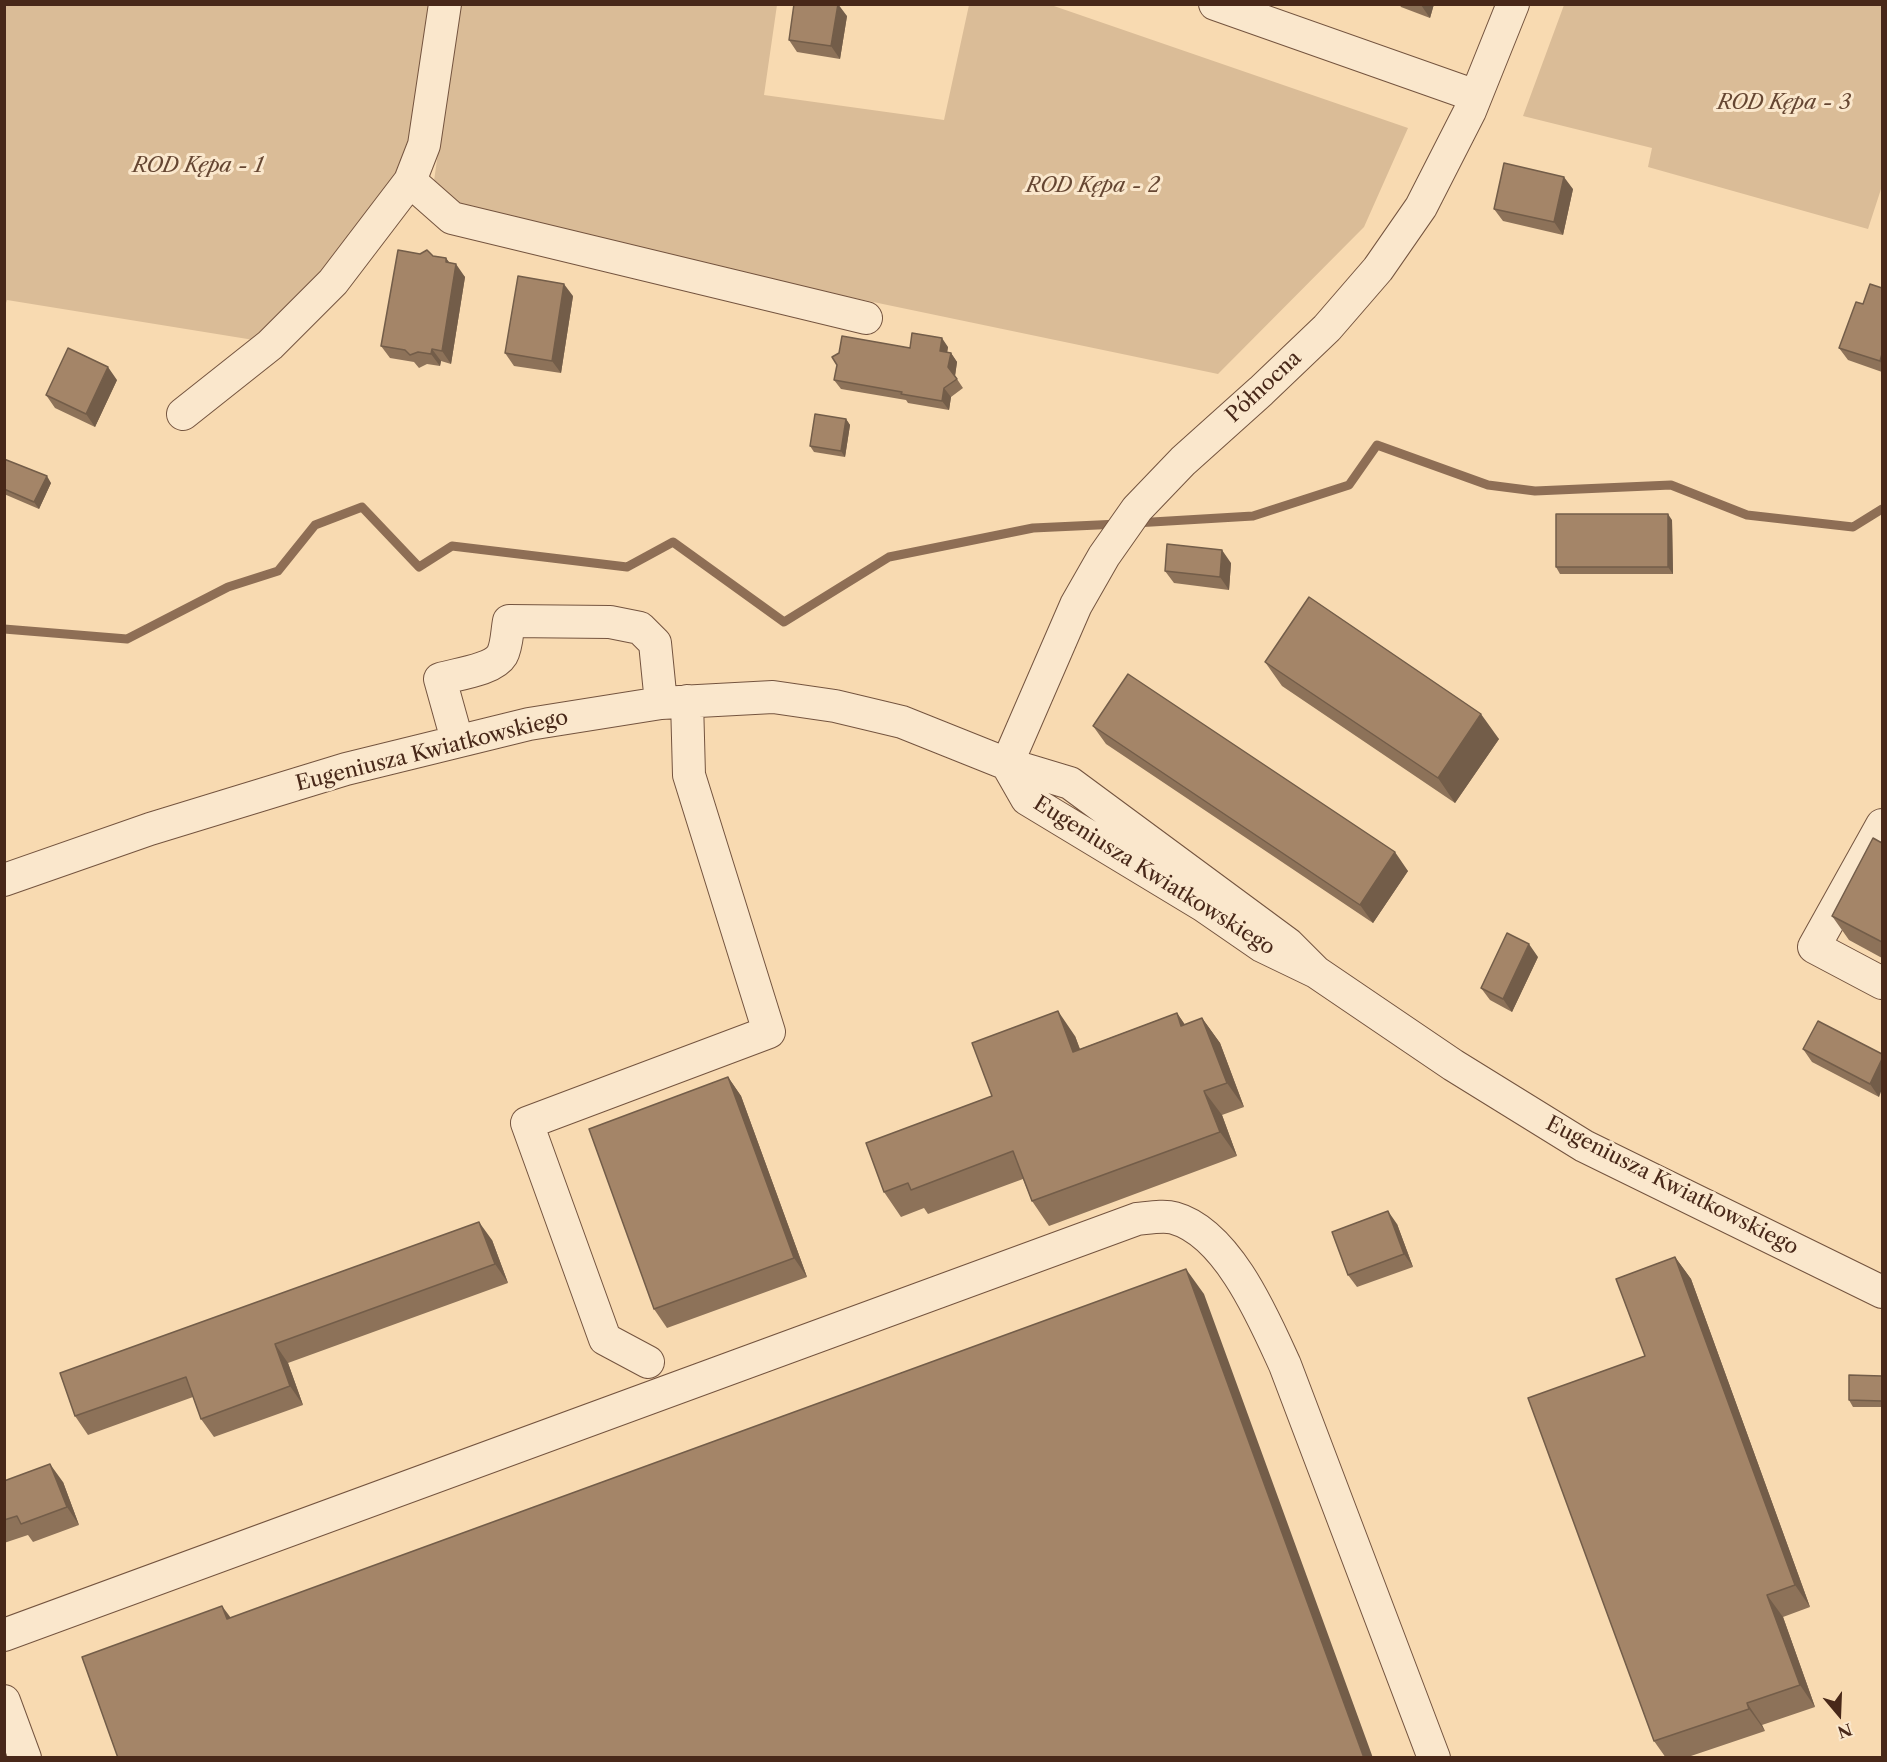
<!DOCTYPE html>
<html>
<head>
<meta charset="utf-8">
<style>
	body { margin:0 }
	#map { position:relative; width:1887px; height:1762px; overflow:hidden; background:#f8dab1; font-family:"Libre Caslon Text",serif }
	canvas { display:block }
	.frame { position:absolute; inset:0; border:6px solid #482819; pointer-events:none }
	.north { position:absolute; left:1809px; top:1684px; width:60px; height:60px; -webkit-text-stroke:4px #fae7cc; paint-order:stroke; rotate:161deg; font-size:16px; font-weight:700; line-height:24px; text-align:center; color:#482819 }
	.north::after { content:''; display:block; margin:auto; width:21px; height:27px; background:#482819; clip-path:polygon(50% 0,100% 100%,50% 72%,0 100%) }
</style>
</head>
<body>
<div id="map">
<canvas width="1887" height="1762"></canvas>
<div class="frame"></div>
<div class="north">N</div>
</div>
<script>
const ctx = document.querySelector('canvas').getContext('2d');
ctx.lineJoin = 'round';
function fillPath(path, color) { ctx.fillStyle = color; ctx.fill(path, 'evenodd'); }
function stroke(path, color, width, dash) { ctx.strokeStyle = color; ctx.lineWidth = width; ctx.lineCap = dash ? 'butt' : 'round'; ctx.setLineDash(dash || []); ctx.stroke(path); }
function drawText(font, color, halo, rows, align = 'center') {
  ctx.font = font + ' "Libre Caslon Text",serif'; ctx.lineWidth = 6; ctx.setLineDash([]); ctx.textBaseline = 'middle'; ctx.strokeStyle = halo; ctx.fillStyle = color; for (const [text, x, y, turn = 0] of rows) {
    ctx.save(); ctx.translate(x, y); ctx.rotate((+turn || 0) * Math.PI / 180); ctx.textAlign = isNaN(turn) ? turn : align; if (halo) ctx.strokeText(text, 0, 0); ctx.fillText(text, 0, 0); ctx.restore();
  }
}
fillPath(new Path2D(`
	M5,5H431L407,165L303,294L260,341L7,300L5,306Z
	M459,5H777L764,95L944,120L969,5H1051L1408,128L1364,227L1218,374L471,218L433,188Z
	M1564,5H1882V186L1868,229L1648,167L1652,148L1523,116Z`), '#dabc97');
stroke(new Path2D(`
	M1135,523L1253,516L1349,485L1377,445L1488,485L1535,491L1671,485L1747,515L1853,527L1882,509
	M4,629L127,639L228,587L278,571L315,525L362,507L419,567L452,546L627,567L673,542L784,622L889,557L1033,528L1119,524`), '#8e6e55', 9);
const minor = new Path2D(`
	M1215,4L1476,96
	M410,181L452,218L866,318
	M183,414L270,345L333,282L410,181L424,145L445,4
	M457,740L440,679C457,674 493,670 502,655C507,646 507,631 509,621L610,622L640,628L655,643L661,703
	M1882,825L1814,947L1882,983
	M4,880L150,829L346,769L529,724L661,703L773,697L835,706L902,722L1007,764L1076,605L1104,556L1137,509L1183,461L1261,391L1327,328L1378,269L1421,207L1470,111L1513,4
	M1316,972L1288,944L1070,783L1007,764L1027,799L1204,906L1262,946L1316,972L1453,1065L1584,1146L1882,1292
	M648,1362L605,1339L527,1123L769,1032L689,775L687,701
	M4,1635L1137,1219C1148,1218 1164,1215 1174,1218C1228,1233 1264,1319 1285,1365L1434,1758
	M4,1701L25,1758`);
stroke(minor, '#74543f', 34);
stroke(minor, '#fae7cc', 32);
fillPath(new Path2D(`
	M1399,4H1434L1430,18L1401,7Z
	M847,16L840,59L797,52L789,40Z
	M1573,189L1563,235L1503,221L1494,209Z
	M433,256L446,258L449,263L465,277L451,364L441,361L440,366L427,364L419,368L414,362L390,358L381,346Z
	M1882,288V372L1848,360L1839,348L1863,304Z
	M573,296L561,373L514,366L505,353Z
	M948,347L947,352L951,353L957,362L955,376L963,388L951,397L949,410L908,403L906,400L841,389L834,380L910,348Z
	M117,380L95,427L55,408L46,395Z
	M846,419L850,425L845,457L814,452L810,446Z
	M4,459L51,483L39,509L4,494Z
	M1672,520L1673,574H1560L1556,567Z
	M1231,563L1229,590L1174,583L1165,571Z
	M1265,662L1499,739L1455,803L1282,686Z
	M1093,726L1408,871L1373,923L1106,744Z
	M1882,843V958L1849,940L1832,916Z
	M1538,957L1512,1012L1490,1000L1481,988Z
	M1177,1013L1185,1025L1202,1018L1220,1043L1244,1107L1222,1115L1237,1156L1049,1226L1032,1201L1023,1179L928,1214L924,1208L901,1217L884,1192L992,1096L1075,1036L1080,1049Z
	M1803,1049L1882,1054L1879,1097L1812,1062Z
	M728,1077L741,1096L807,1277L667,1328L654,1309Z
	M1397,1224L1413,1267L1357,1287L1348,1275Z
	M492,1240L508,1283L288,1363L303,1405L214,1437L201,1419L193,1397L88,1435L75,1416Z
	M1675,1257L1691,1279L1810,1607L1783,1617L1815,1707L1762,1725L1765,1731L1685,1758H1666L1654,1741L1645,1356Z
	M1882,1376V1407H1853L1849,1400Z
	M4,1481L63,1482L79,1525L33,1542L28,1535L4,1543Z`), '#8d7259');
fillPath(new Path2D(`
	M838,4L847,16L840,59L831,46Z
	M1421,4H1434L1430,18L1421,5Z
	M1564,177L1573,189L1563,235L1554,222Z
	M446,258L455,270L456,264L465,277L451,364L442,351Z
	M564,284L573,296L561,373L552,361Z
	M942,338L948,347L946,360L940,351Z
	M432,349L441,361L440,366L431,354Z
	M951,353L957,362L955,376L948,367Z
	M1882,354V365L1880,361Z
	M108,367L117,380L95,427L86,414Z
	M944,388L951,397L949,410L942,401Z
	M846,419L850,425L845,457L841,451Z
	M47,476L51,483L39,509L34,502Z
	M1668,514L1672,520L1673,574L1668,567Z
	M1222,550L1231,563L1229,590L1220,577Z
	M1481,714L1499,739L1455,803L1438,778Z
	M1395,852L1408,871L1373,923L1360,905Z
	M1529,944L1538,957L1512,1012L1503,999Z
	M1058,1011L1075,1036L1090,1077L1073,1052Z
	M1177,1013L1194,1038L1181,1026Z
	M1202,1018L1220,1043L1244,1107L1227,1083Z
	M1882,1059V1089L1879,1097L1870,1084Z
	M728,1077L741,1096L807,1277L794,1258Z
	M1204,1091L1222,1115L1237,1156L1220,1132Z
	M1388,1211L1397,1224L1413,1267L1404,1254Z
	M479,1222L492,1240L508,1283L495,1264Z
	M1675,1257L1691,1279L1810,1607L1795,1585Z
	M1186,1269L1204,1294L1373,1758H1364Z
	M275,1344L288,1363L303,1405L290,1386Z
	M50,1464L63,1482L79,1525L67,1507Z
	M1767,1595L1783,1617L1815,1707L1800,1685Z
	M222,1606L240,1630L227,1619Z
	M1747,1703L1762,1725L1765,1731L1749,1709Z`), '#735d49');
const building = new Path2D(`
	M794,4H838L831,46L789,40Z
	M1504,163L1564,177L1554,222L1494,209Z
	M398,250L420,254L427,250L433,256L446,258V262L456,264L442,351L432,349L431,354L418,352L410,355L405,350L381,346Z
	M518,276L564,284L552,361L505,353Z
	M1870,284L1882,288V354L1880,361L1839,348L1856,302L1863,304Z
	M912,333L942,338L940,351L951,353L948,367L957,379L944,388L942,401L901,394L902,392L834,380L837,365L832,357L839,353L842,336L910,348Z
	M68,348L108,367L86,414L46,395Z
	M815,414L846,419L841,451L810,446Z
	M4,459L47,476L34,502L4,489Z
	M1556,514H1668V567H1556Z
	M1167,544L1222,550L1220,577L1165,571Z
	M1309,597L1481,714L1438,778L1265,662Z
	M1128,674L1395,852L1360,905L1093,726Z
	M1873,838L1882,843V942L1832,916Z
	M1507,933L1529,944L1503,999L1481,988Z
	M1058,1011L1073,1052L1177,1013L1181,1026L1202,1018L1227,1083L1204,1091L1220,1132L1032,1201L1013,1151L911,1190L908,1183L884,1192L866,1143L992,1096L972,1043Z
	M1818,1021L1882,1054V1059L1870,1084L1803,1049Z
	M728,1077L794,1258L654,1309L589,1129Z
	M1388,1211L1404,1254L1348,1275L1332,1232Z
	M479,1222L495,1264L275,1344L290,1386L201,1419L186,1377L75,1416L60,1373Z
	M1675,1257L1795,1585L1767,1595L1800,1685L1747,1703L1749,1709L1654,1741L1528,1398L1645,1356L1616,1279Z
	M1186,1269L1364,1758H118L82,1657L222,1606L227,1619Z
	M1849,1375L1882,1376V1401L1849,1400Z
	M50,1464L67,1507L21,1524L17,1516L4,1520V1481Z`);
fillPath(building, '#a48568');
stroke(building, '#735d49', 1.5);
drawText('italic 21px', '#654632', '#fae7cc', [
	["ROD Kępa - 3",1784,103],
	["ROD Kępa - 1",198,166],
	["ROD Kępa - 2",1093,186]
]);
drawText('21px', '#482819', '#fae7cc', [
	["Północna",1264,387,-43],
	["Eugeniusza Kwiatkowskiego",432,751,-14],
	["Eugeniusza Kwiatkowskiego",1154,876,32],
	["Eugeniusza Kwiatkowskiego",1672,1186,27]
]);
</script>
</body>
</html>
